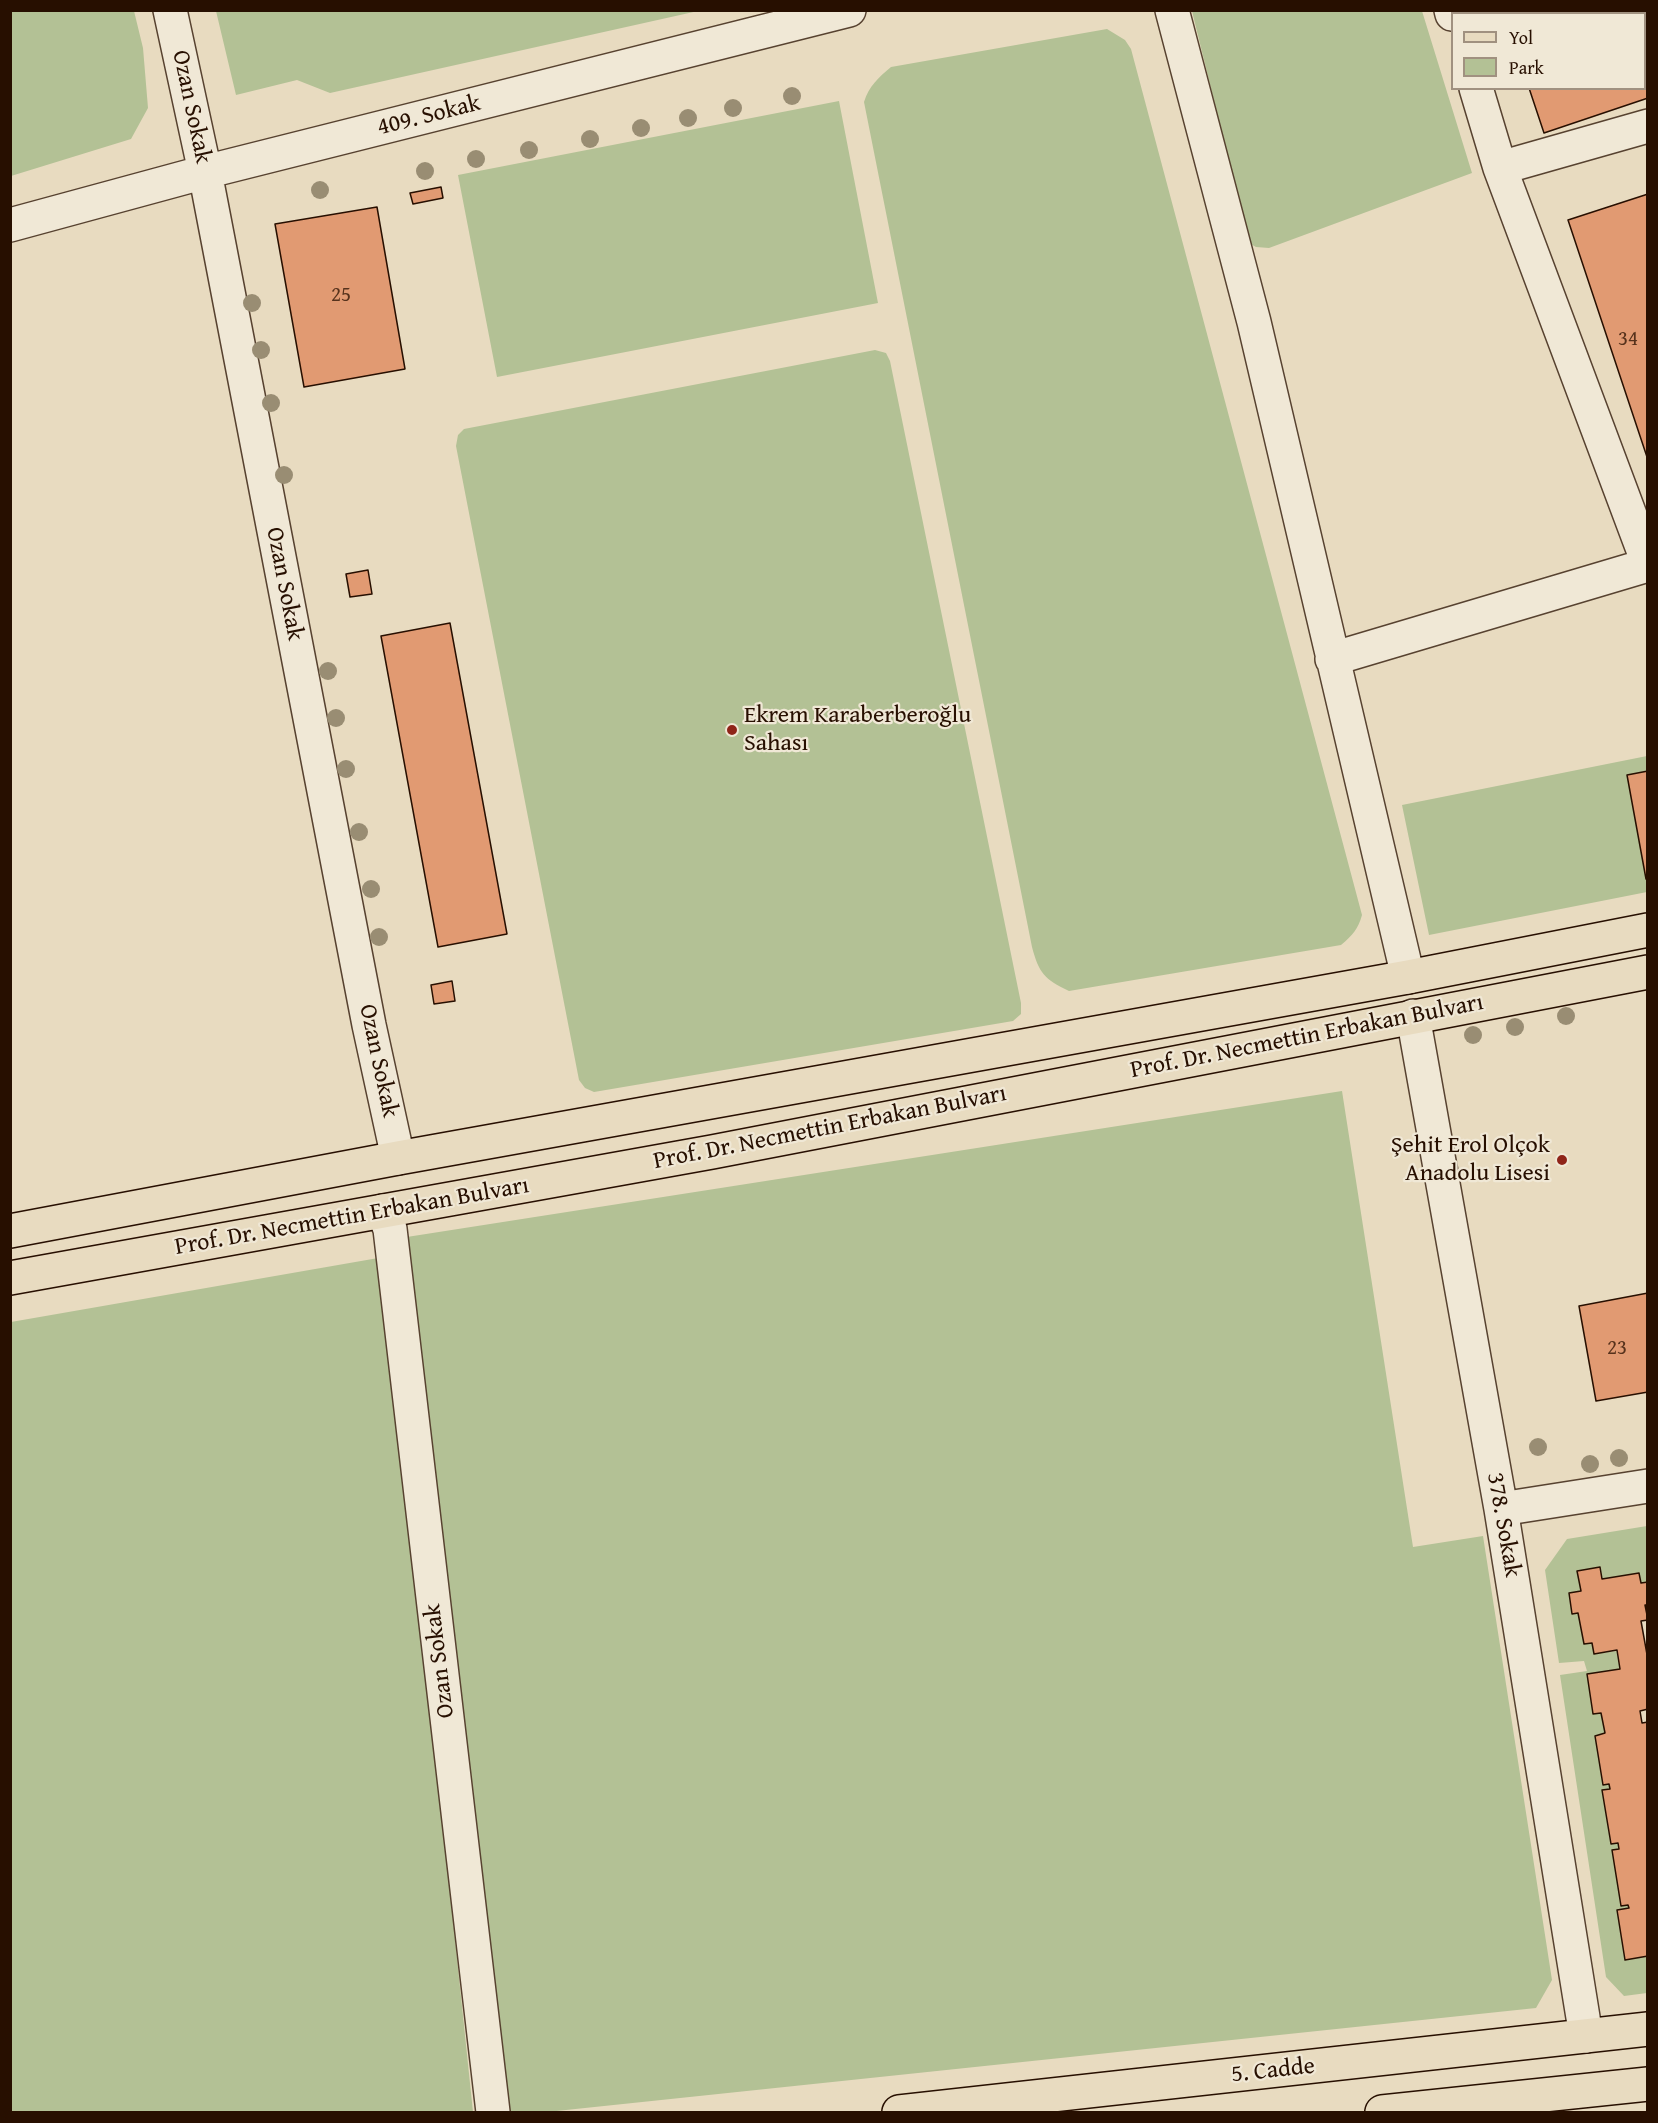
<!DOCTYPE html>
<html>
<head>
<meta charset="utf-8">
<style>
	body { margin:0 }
	#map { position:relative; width:1658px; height:2123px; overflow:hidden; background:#e8dbc0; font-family:"Gentium Book Plus",serif }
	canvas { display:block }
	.frame { position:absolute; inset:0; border:12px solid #270f00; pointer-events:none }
	.legend { position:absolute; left:1451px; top:12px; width:195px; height:78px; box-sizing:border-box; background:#f0e8d6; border:2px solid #a09180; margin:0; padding:8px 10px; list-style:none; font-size:18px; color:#270f00 }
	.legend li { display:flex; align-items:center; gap:12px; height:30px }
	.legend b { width:30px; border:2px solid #a09180 }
</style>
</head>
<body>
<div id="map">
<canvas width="1658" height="2123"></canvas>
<div class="frame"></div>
<ul class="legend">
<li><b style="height:8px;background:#e8dbc0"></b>Yol</li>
<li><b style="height:16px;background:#b3c195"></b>Park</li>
</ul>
</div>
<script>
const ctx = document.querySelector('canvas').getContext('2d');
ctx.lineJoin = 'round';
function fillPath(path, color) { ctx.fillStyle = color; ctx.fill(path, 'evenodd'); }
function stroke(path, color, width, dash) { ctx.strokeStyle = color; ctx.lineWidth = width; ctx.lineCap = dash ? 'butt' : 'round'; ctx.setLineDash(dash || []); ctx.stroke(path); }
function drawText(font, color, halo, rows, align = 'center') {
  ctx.font = font + ' "Gentium Book Plus",serif'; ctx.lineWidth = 4.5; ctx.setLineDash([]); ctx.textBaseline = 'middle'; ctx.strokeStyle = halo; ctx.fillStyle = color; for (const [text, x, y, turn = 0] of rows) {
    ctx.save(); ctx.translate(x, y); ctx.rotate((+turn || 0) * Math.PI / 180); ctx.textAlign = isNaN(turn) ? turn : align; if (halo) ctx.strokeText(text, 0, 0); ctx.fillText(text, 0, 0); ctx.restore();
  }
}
fillPath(new Path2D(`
	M11,10L134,11L143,48L148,108L131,139L11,176Z
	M216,11V10L698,11L330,93L297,80L236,95Z
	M1192,11H1422L1472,173L1269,248L1256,247L1249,243Z
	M1107,29L1125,40L1131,49L1362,915C1358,929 1353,935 1341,945L1069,991C1044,979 1039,973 1032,947L864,102C869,86 878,78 891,67Z
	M839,101L878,303L497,377L458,175Z
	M875,350L886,353L890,361L1021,1003V1014L1013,1021L594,1092L585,1088L579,1080L456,446L458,435L464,429Z
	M1647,756V892L1429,935L1402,805Z
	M1342,1091L1413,1547L1483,1536L1552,1980L1536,2008L547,2112H510L394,1239Z
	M384,1257L473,2112H11V1322Z
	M1647,1526L1648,1563L1646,1564L1647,1582L1641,1583L1639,1573L1602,1579L1578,1571L1581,1591L1569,1594L1572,1614L1578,1613L1584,1644L1592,1643L1594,1654L1617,1651L1620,1669L1587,1674L1593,1714L1601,1713L1605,1733L1595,1736L1603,1785L1609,1784L1610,1789L1602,1791L1611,1844L1618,1843L1629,1908L1617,1910L1625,1960L1647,1956V1993L1624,1996L1606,1977L1560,1675L1587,1671L1584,1661L1559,1663L1545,1570L1567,1539Z`), '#b3c195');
const building = new Path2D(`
	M1502,10H1648V98L1544,133L1529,88H1644V14H1503Z
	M441,187L443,198L413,204L410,193Z
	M1648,194V460L1568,220Z
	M377,207L405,369L304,387L275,224Z
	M368,570L372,594L350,597L346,574Z
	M450,623L507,934L438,947L381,636Z
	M1648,771V879H1646L1627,775Z
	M452,981L455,1001L434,1004L431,985Z
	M1648,1293V1392L1596,1401L1579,1306Z
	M1600,1567L1602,1579L1639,1573L1641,1583L1648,1582V1605H1645L1648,1620L1641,1621L1648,1660V1709L1640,1711L1642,1723L1648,1722V1956L1625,1960L1617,1910L1629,1908L1628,1905L1621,1906L1612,1850L1619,1849L1618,1843L1611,1844L1602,1790L1610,1789L1609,1784L1603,1785L1595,1736L1605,1733L1601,1713L1593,1714L1587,1674L1620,1669L1617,1650L1594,1654L1592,1643L1584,1644L1578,1613L1572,1614L1569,1593L1581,1591L1577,1571Z`);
fillPath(building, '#e19a72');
stroke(building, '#270f00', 1.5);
const minor = new Path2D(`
	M170,10L205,172L369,1025L398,1158
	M1172,10L1254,322L1408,977
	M1451,10L1452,14
	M1476,88L1500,168L1648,563
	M1500,168L1648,126
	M10,225L205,172L849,10
	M1332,659L1648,565
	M1413,1016L1501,1509L1586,2036
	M383,1211L390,1229L493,2112
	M1501,1509L1648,1486`);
const major = new Path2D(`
	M10,1231L398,1158L1408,977L1648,930
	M10,1278L712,1152L1648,972
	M899,2112L1648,2029
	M1382,2112L1648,2084`);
stroke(minor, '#574230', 36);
stroke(major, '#270f00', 36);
stroke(minor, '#f0e8d6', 33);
stroke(major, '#e8dbc0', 33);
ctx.fillStyle = '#998d73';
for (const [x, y] of [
	[792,96],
	[733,108],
	[688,118],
	[641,128],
	[590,139],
	[529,150],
	[476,159],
	[425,171],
	[320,190],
	[252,303],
	[261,350],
	[271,403],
	[284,475],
	[328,671],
	[336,718],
	[346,769],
	[359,832],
	[371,889],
	[379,937],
	[1566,1016],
	[1515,1027],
	[1473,1035],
	[1538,1447],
	[1619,1458],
	[1590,1464]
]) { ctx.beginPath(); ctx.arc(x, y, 9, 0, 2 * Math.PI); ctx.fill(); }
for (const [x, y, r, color] of [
	[732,730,6,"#8f2418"],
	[1562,1160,6,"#8f2418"]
]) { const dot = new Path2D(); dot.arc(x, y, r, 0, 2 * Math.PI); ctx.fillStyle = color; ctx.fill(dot); stroke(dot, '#f0e8d6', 2); }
drawText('21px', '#56321c', null, [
	["25",341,296],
	["34",1628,340],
	["23",1617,1349]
]);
drawText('24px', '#270f00', '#f0e8d6', [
	["Ozan Sokak",191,107,78],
	["409. Sokak",429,116,-14],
	["Ozan Sokak",284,584,79],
	["Prof. Dr. Necmettin Erbakan Bulvarı",1307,1037,-11],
	["Ozan Sokak",378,1061,78],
	["Prof. Dr. Necmettin Erbakan Bulvarı",830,1128,-11],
	["Prof. Dr. Necmettin Erbakan Bulvarı",352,1217,-10],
	["378. Sokak",1503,1525,80],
	["Ozan Sokak",440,1661,-97],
	["5. Cadde",1273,2071,-6]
]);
drawText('24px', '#270f00', '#f0e8d6', [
	["Ekrem Karaberberoğlu",744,716],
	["Sahası",744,744],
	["Şehit Erol Olçok",1550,1146,"right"],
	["Anadolu Lisesi",1550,1174,"right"]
], 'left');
</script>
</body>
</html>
